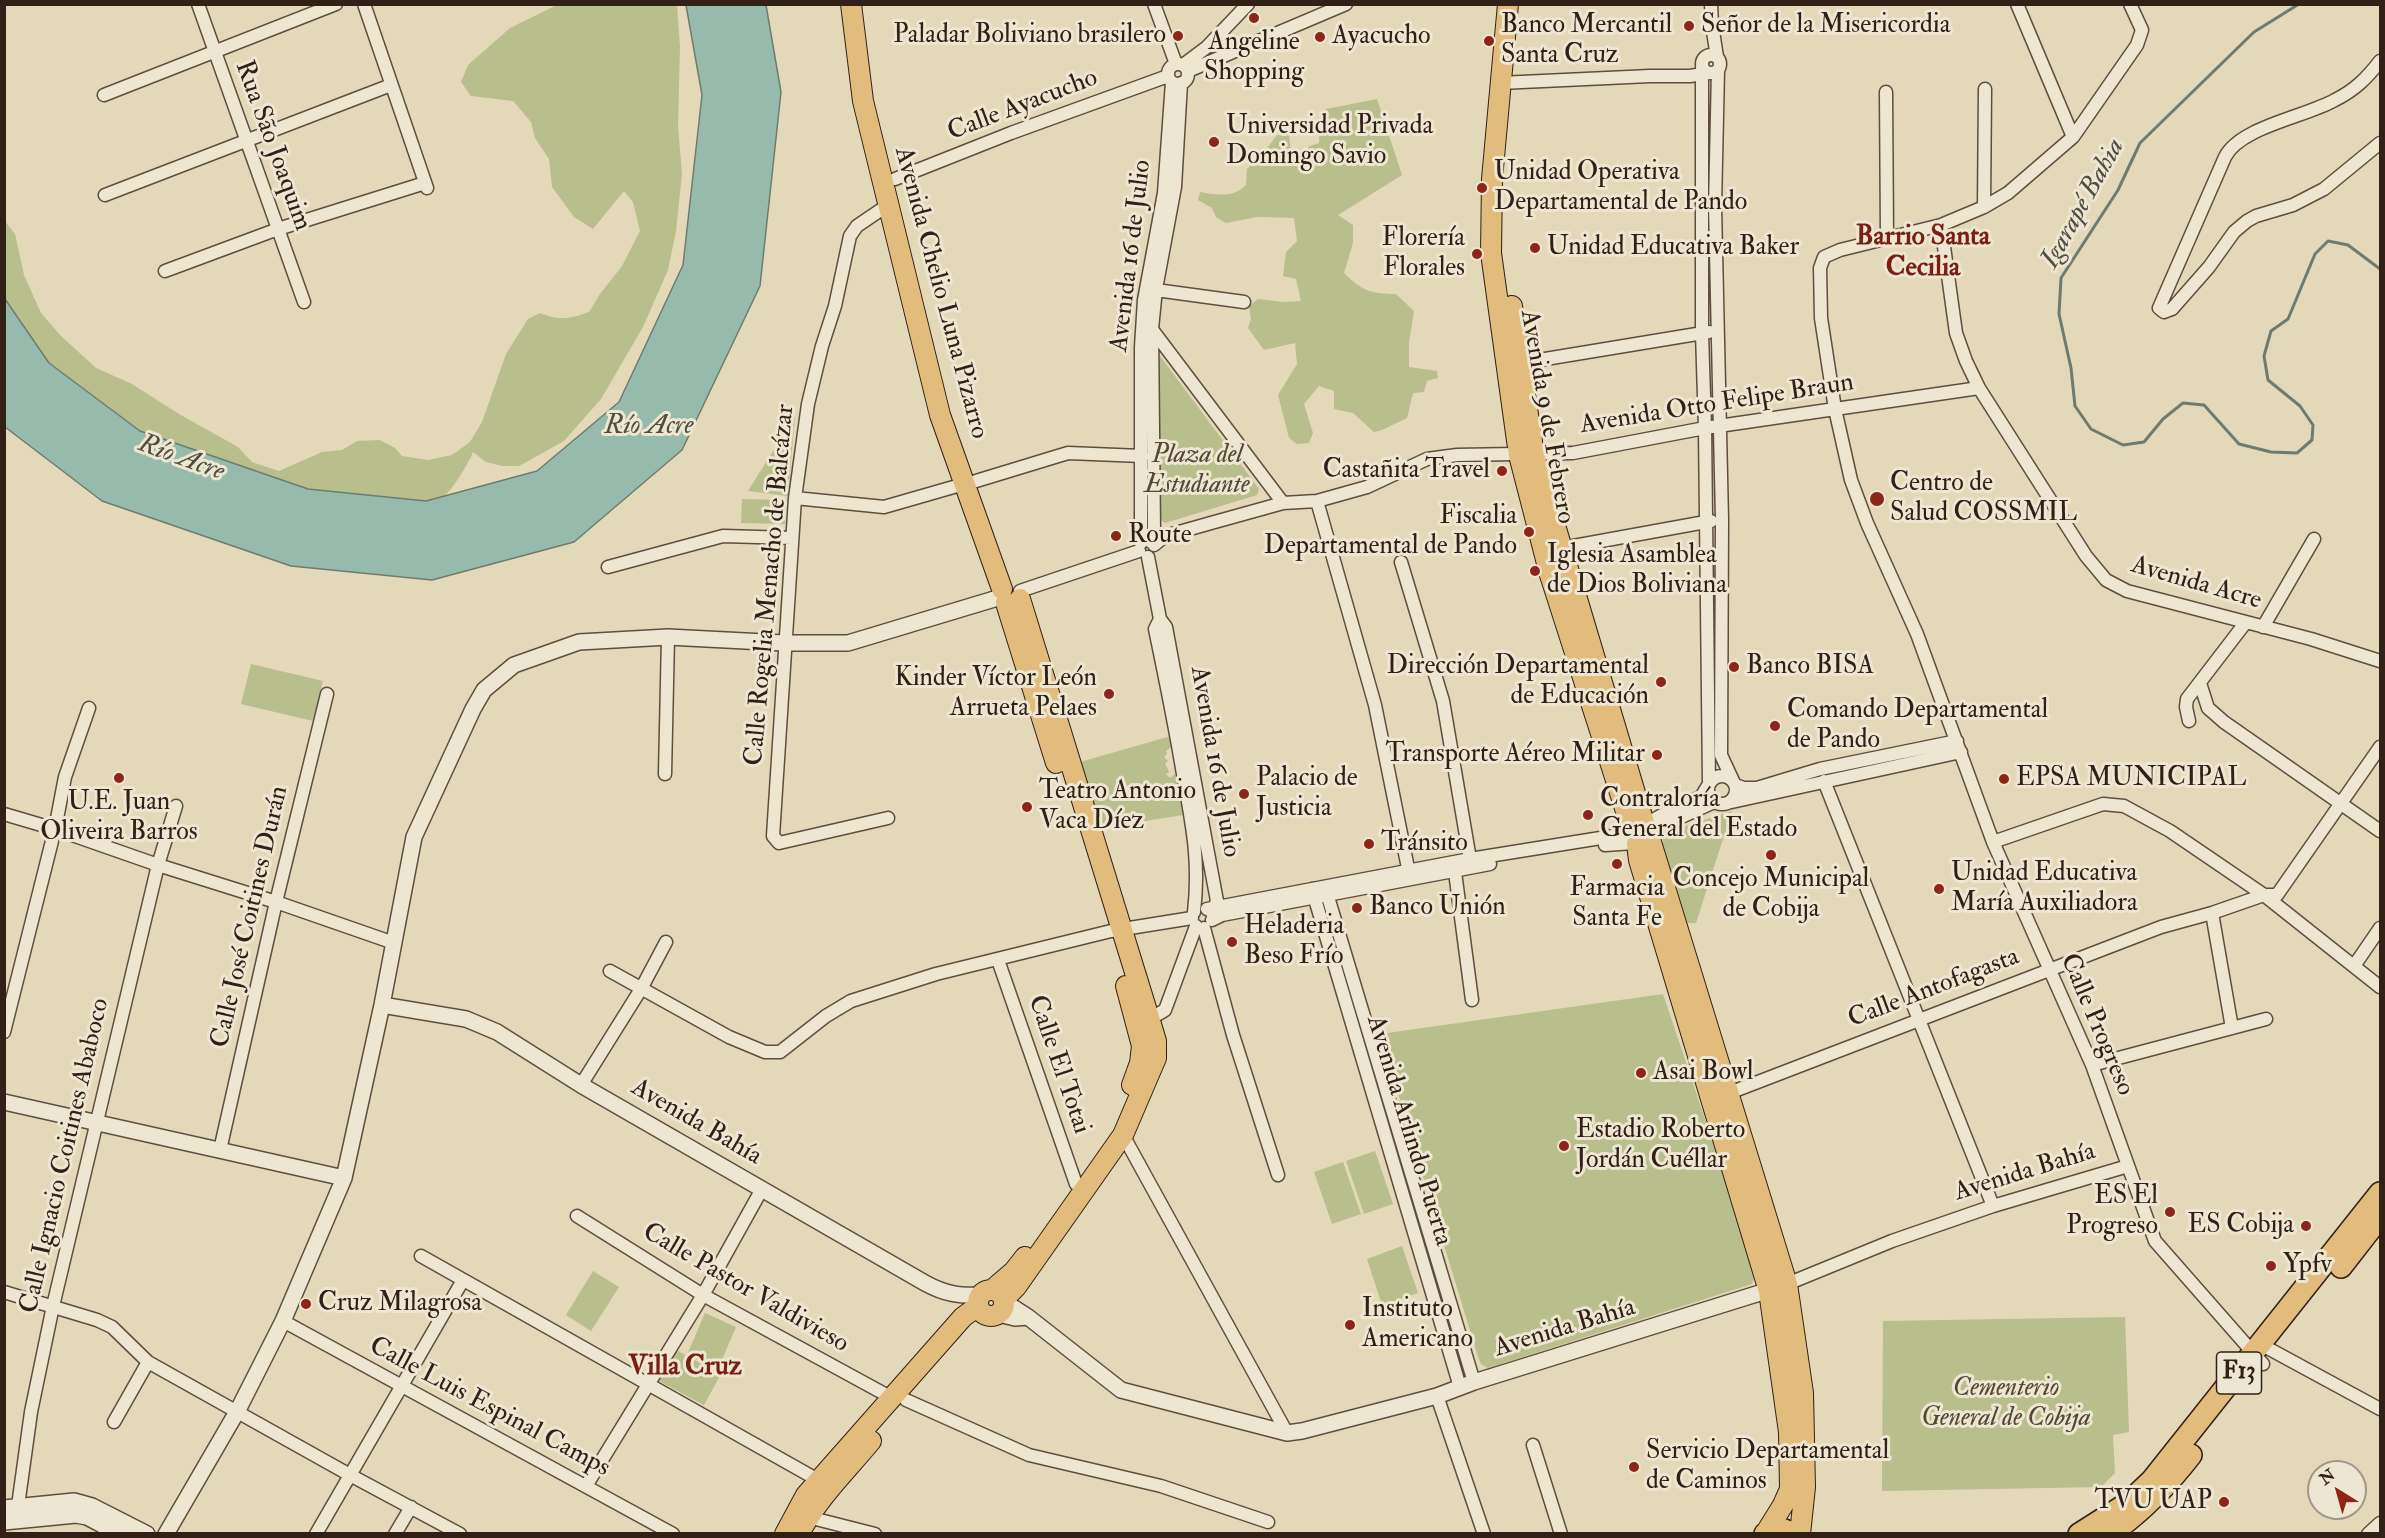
<!DOCTYPE html>
<html>
<head>
<meta charset="utf-8">
<style>
	body { margin:0 }
	#map { position:relative; width:2385px; height:1538px; overflow:hidden; background:#e3d8b7; font-family:"IM FELL Double Pica",serif }
	canvas { display:block }
	.frame { position:absolute; inset:0; border:6px solid #312016; pointer-events:none }
	.north { position:absolute; left:2307px; top:1460px; width:60px; height:60px; box-sizing:border-box; background:#ede6d0; border:2px solid #a29786; border-radius:50%; rotate:323deg; font-size:16px; font-weight:700; line-height:24px; text-align:center; color:#312016 }
	.north::after { content:''; display:block; margin:auto; width:21px; height:27px; background:#8f2418; clip-path:polygon(50% 0,100% 100%,50% 72%,0 100%) }
</style>
</head>
<body>
<div id="map">
<canvas width="2385" height="1538"></canvas>
<div class="frame"></div>
<div class="north">N</div>
</div>
<script>
const ctx = document.querySelector('canvas').getContext('2d');
ctx.lineJoin = 'round';
function fillPath(path, color) { ctx.fillStyle = color; ctx.fill(path, 'evenodd'); }
function stroke(path, color, width, dash) { ctx.strokeStyle = color; ctx.lineWidth = width; ctx.lineCap = dash ? 'butt' : 'round'; ctx.setLineDash(dash || []); ctx.stroke(path); }
function drawText(font, color, halo, rows, align = 'center') {
  ctx.font = font + ' "IM FELL Double Pica",serif'; ctx.lineWidth = 6; ctx.setLineDash([]); ctx.textBaseline = 'middle'; ctx.strokeStyle = halo; ctx.fillStyle = color; for (const [text, x, y, turn = 0] of rows) {
    ctx.save(); ctx.translate(x, y); ctx.rotate((+turn || 0) * Math.PI / 180); ctx.textAlign = isNaN(turn) ? turn : align; if (halo) ctx.strokeText(text, 0, 0); ctx.fillText(text, 0, 0); ctx.restore();
  }
}
fillPath(new Path2D(`
	M557,5H677L680,47L678,126L682,174L676,231L668,270L643,327L601,399L564,441L519,466H502L486,462L473,452C469,462 453,489 445,495C440,498 432,499 426,501L308,489L140,431L49,363L5,299L4,220L15,234L24,275L41,313L60,335L96,368L132,384L179,414L238,447L252,462L279,471L322,452L342,450L357,441L380,440L395,448L402,456L428,460L452,455L470,442L482,422L506,354L528,319L540,313C560,321 569,319 589,312L600,294L622,266L640,231L633,202L624,191L593,229L574,217L552,187L549,159L535,138L531,122L513,101L471,96L461,82L468,65L510,28Z
	M1377,99L1402,175L1338,215L1353,225V243L1344,273C1362,291 1371,294 1396,294L1414,311L1409,342V367L1437,371L1438,378L1427,381L1424,392L1413,393L1407,418L1382,430L1374,432L1353,413L1334,409V391L1319,386L1304,404L1313,433L1309,443L1297,444L1289,438L1278,395L1297,364L1295,343L1264,350L1248,328L1251,319L1249,306L1258,299L1283,302L1301,301L1296,279L1283,276L1286,252L1297,241L1294,218L1257,217L1226,223L1216,217L1212,208L1198,200L1200,192C1217,195 1234,198 1246,185L1247,169L1265,151L1277,135H1289L1293,165H1307L1308,147L1319,143L1320,116L1326,109Z
	M1160,356L1259,489L1257,495L1165,523L1158,518V358Z
	M795,416L788,496L748,491Z
	M742,499L786,500L785,524L741,523Z
	M251,664L323,681L313,721L241,704Z
	M1171,736L1173,746L1166,751L1167,754L1164,757L1168,761L1165,763L1169,772L1166,774L1170,778L1175,774L1183,815L1101,828L1080,762Z
	M1732,811L1696,923H1687L1662,848C1662,839 1664,834 1673,830Z
	M1663,994L1754,1265L1755,1276L1752,1284L1488,1368L1481,1364L1478,1357L1380,1034Z
	M1375,1151L1393,1204L1364,1214L1346,1161Z
	M1343,1162L1361,1214L1332,1224L1314,1172Z
	M1402,1246L1418,1293L1382,1305L1367,1259Z
	M593,1271L619,1287L591,1331L566,1315Z
	M705,1313L736,1327L718,1369L687,1355Z
	M2125,1317L2129,1432L2113,1435L2115,1473L2101,1487L1882,1491L1883,1321Z
	M676,1350L721,1374L704,1405L659,1381Z`), '#b8be8c');
const water = new Path2D(`
	M686,5H766L781,92L760,286L682,450L574,542L432,580L291,566L102,501L5,427V299L49,363L140,431L308,489L426,501L537,471L619,402L683,265L702,95Z`);
fillPath(water, '#96baac');
stroke(water, '#6e7c70', 1.5);
stroke(new Path2D(`
	M2299,4L2254,32L2140,143L2118,190L2061,278L2059,314L2071,368L2075,406L2091,429L2123,445L2144,442L2163,419L2183,403L2204,405L2239,444L2271,452L2297,453L2312,440L2313,425L2300,406L2268,380L2264,356L2271,331L2288,319L2315,254L2328,241L2348,245L2380,269`), '#6e7c70', 3);
const minor = new Path2D(`
	M198,4L304,302
	M364,4L427,188
	M1154,4L1176,64
	M1711,4L1712,25L1717,57
	M2017,4L2073,137
	M2130,4L2142,30L2137,45L2073,137L2008,193L1984,207L1941,225L1840,250L1824,257L1820,268L1821,318L1835,409L1851,480L1867,523L1917,634L1993,842L2092,1065L2155,1241L2263,1364
	M1702 64a9 9 0 1 1 18 0a9 9 0 1 1-18 0Z
	M2380,61C2367,78 2355,90 2335,100C2305,117 2240,127 2225,157L2159,308L2164,312L2172,309L2209,267L2234,232L2247,221L2256,216L2293,205L2324,189L2380,143
	M1168 74a10 10 0 1 1 20 0a10 10 0 1 1-20 0Z
	M1183,65L1207,47L1248,4
	M1702,67V333L1705,428L1709,783
	M1718,70L1715,206L1722,520L1721,755L1733,781
	M1188,71L1346,4
	M1500,83L1650,76H1690L1709,73
	M1886,92L1887,238
	M104,95L336,4
	M895,179L1011,133L1168,76
	M105,195L391,85
	M1984,207L1985,89
	M1941,225L1956,333L1966,361L1979,388L2086,556L2106,580L2127,591L2311,639L2380,661
	M165,271L278,229L425,183
	M1156,290L1244,302
	M1151,328L1283,503
	M1521,363L1709,332
	M976,481L1068,453L1142,456
	M795,498L884,507L964,484
	M1317,501L1375,705L1410,878
	M1151,542L1154,531L1152,329L1156,289L1175,187L1181,83
	M1141,543V347L1144,300L1164,193L1172,82
	M1154,545L1165,536L1211,523L1283,503L1317,501L1367,487L1427,459L1457,455L1573,453L1705,428L1979,388
	M1557,549L1711,521
	M1148,557L1160,619L1166,627L1217,901L1212,913
	M1401,562L1443,701L1471,865
	M608,567L723,536L792,538
	M1020,591L1139,551
	M1160,619L1155,629C1165,677 1175,726 1183,774C1192,824 1200,861 1194,912
	M2263,627L2314,539
	M2200,683L2208,708L2224,722L2380,831
	M2189,721L2186,707L2187,699L2246,622
	M665,774L668,637
	M1708 790a14 14 0 1 1 28 0a14 14 0 1 1-28 0Z
	M1824,781L1993,1206
	M1735,785L1744,788H1757L1820,769L1957,741
	M1727,803L1961,752
	M4,814L55,829L158,865L276,902L394,943
	M888,818L779,843L773,836L795,498L808,404L822,346L835,306L850,236L857,226L888,205
	M1646,824L1676,807L1701,797L1707,787
	M1651,831L1714,802
	M1993,842L2103,804L2124,806L2170,831L2264,895L2380,987
	M1605,845L1634,843
	M1455,872L1472,1000
	M1325,887L1474,1382
	M1312,889L1460,1387
	M1207,909L1470,859L1613,836L1629,830
	M2212,913L2232,1028
	M1212,920L1222,915L1490,864
	M1204,928L1233,1035L1278,1175
	M998,960L1076,1184
	M2354,966L2380,928
	M610,971L729,1037L765,1052H780L826,1016L851,1001L936,974L1111,931L1192,918
	M1145,1022L1165,1010L1196,926
	M4,1032L55,829L65,777L89,708
	M2092,1065L2266,1019
	M581,1085L641,989L666,942
	M1724,1095L2161,927L2212,913L2264,895H2277L2380,747
	M1123,1135L1287,1433
	M220,1150L276,902L327,694
	M577,1216L703,1295L892,1398
	M421,1256L818,1480
	M1787,1284L1892,1241L1993,1206L2128,1166
	M4,1292L97,1320L112,1327L148,1362L350,1475L460,1534
	M283,1321L673,1534
	M2262,1345L2380,1409
	M1437,1396L1484,1534
	M906,1400L1029,1455L1161,1486L1268,1522
	M114,1422L148,1362
	M1533,1445L1561,1534
	M586,1486L703,1295L762,1189
	M17,1513L31,1412L53,1306L158,865L176,806
	M808,1517L875,1534
	M316,1534L463,1280
	M395,1534L411,1507
	M2368,1534L2380,1523`);
const tertiary = new Path2D(`
	M382,1005L466,1019L497,1032L581,1085L925,1283C945,1294 959,1296 981,1295
	M4,1102L344,1178
	M1005,1302L1028,1317L1121,1390L1287,1433L1302,1431L1437,1396L1474,1382L1779,1287
	M999,1314L1015,1318L1028,1317
	M4,1508L74,1501L92,1506L147,1534
	M4,1522L76,1515L87,1517L119,1534
	M166,1534L238,1410L283,1321L344,1178L382,1005L414,837L473,709L484,690L514,665L579,642L668,637L784,643H848L1001,597`);
const primary = new Path2D(`
	M851,4L863,101L940,415L1002,589
	M1508,4L1492,179L1491,253L1519,455L1550,575L1631,827
	M1512,306L1534,455L1644,823
	M1006,603L1056,763
	M1650,839L1787,1284L1803,1393L1805,1487L1800,1534
	M1637,844L1639,860L1769,1291L1789,1432L1790,1489L1783,1505L1765,1534
	M1126,986L1142,1046L1140,1063L1132,1085
	M978 1303a13 13 0 1 1 26 0a13 13 0 1 1-26 0Z
	M992,1290L1014,1271L1025,1257
	M1004,1299L1016,1287L1123,1135L1156,1058V1041L1150,1021L1020,599
	M785,1534L806,1495L963,1317L978,1306
	M799,1534C817,1499 846,1471 871,1441`);
const trunk = new Path2D(`
	M2341,1267L2380,1217
	M1765,1534L1779,1528L1795,1534
	M2079,1534L2128,1503L2152,1480L2380,1193
	M2110,1534C2142,1512 2167,1486 2191,1455`);
stroke(minor, '#5e4e3e', 15);
stroke(tertiary, '#5e4e3e', 18);
stroke(primary, '#312016', 22);
stroke(trunk, '#312016', 24);
stroke(minor, '#ede6d0', 12);
stroke(tertiary, '#ede6d0', 15);
stroke(primary, '#e2bc7c', 20);
stroke(trunk, '#e2bc7c', 21);
for (const [x, y, r, color] of [
	[1254,18,6,"#8f2418"],
	[1689,26,6,"#8f2418"],
	[1178,36,6,"#8f2418"],
	[1320,37,6,"#8f2418"],
	[1489,41,6,"#8f2418"],
	[1214,142,6,"#8f2418"],
	[1482,188,6,"#8f2418"],
	[1535,248,6,"#8f2418"],
	[1477,254,6,"#8f2418"],
	[1502,471,6,"#8f2418"],
	[1877,499,8,"#8f2418"],
	[1529,532,6,"#8f2418"],
	[1116,536,6,"#8f2418"],
	[1535,571,6,"#8f2418"],
	[1734,667,6,"#8f2418"],
	[1661,682,6,"#8f2418"],
	[1109,694,6,"#8f2418"],
	[1775,726,6,"#8f2418"],
	[1657,755,6,"#8f2418"],
	[119,778,6,"#8f2418"],
	[2004,779,6,"#8f2418"],
	[1244,794,6,"#8f2418"],
	[1027,807,6,"#8f2418"],
	[1588,815,6,"#8f2418"],
	[1369,844,6,"#8f2418"],
	[1771,855,6,"#8f2418"],
	[1617,864,6,"#8f2418"],
	[1939,889,6,"#8f2418"],
	[1357,908,6,"#8f2418"],
	[1232,942,6,"#8f2418"],
	[1641,1073,6,"#8f2418"],
	[1564,1146,6,"#8f2418"],
	[2170,1212,6,"#8f2418"],
	[2306,1226,6,"#8f2418"],
	[2271,1266,6,"#8f2418"],
	[306,1304,6,"#8f2418"],
	[1350,1325,6,"#8f2418"],
	[1634,1467,6,"#8f2418"],
	[2224,1502,6,"#8f2418"]
]) { const dot = new Path2D(); dot.arc(x, y, r, 0, 2 * Math.PI); ctx.fillStyle = color; ctx.fill(dot); stroke(dot, '#ede6d0', 2); }
for (const [x, y, w] of [
	[2239,1373,45]
]) { const box = new Path2D(); box.roundRect(x - w / 2, y - 21, w, 42, 4.5); ctx.fillStyle = '#ede6d0'; ctx.fill(box); stroke(box, '#312016', 1.5); }
drawText('bold 24px', '#312016', null, [
	["F13",2239,1373]
]);
drawText('26px', '#312016', '#ede6d0', [
	["Banco Mercantil",1501,26],
	["Santa Cruz",1501,56],
	["Señor de la Misericordia",1701,26],
	["Paladar Boliviano brasilero",1166,36,"right"],
	["Ayacucho",1332,37],
	["Angeline",1254,43,"center"],
	["Shopping",1254,73,"center"],
	["Universidad Privada",1226,127],
	["Domingo Savio",1226,157],
	["Unidad Operativa",1494,173],
	["Departamental de Pando",1494,203],
	["Florería",1465,239,"right"],
	["Florales",1465,269,"right"],
	["Unidad Educativa Baker",1547,248],
	["Castañita Travel",1490,471,"right"],
	["Centro de",1890,484],
	["Salud COSSMIL",1890,514],
	["Fiscalia",1517,517,"right"],
	["Departamental de Pando",1517,547,"right"],
	["Route",1128,536],
	["Iglesia Asamblea",1547,556],
	["de Dios Boliviana",1547,586],
	["Dirección Departamental",1649,667,"right"],
	["de Educación",1649,697,"right"],
	["Banco BISA",1746,667],
	["Kinder Víctor León",1097,679,"right"],
	["Arrueta Pelaes",1097,709,"right"],
	["Comando Departamental",1787,711],
	["de Pando",1787,741],
	["Transporte Aéreo Militar",1645,755,"right"],
	["Palacio de",1256,779],
	["Justicia",1256,809],
	["EPSA MUNICIPAL",2016,779],
	["Teatro Antonio",1039,792],
	["Vaca Díez",1039,822],
	["Contraloría",1600,800],
	["General del Estado",1600,830],
	["U.E. Juan",119,803,"center"],
	["Oliveira Barros",119,833,"center"],
	["Tránsito",1381,844],
	["Unidad Educativa",1951,874],
	["María Auxiliadora",1951,904],
	["Concejo Municipal",1771,880,"center"],
	["de Cobija",1771,910,"center"],
	["Farmacia",1617,889,"center"],
	["Santa Fe",1617,919,"center"],
	["Banco Unión",1369,908],
	["Heladeria",1244,927],
	["Beso Frío",1244,957],
	["Asai Bowl",1653,1073],
	["Estadio Roberto",1576,1131],
	["Jordán Cuéllar",1576,1161],
	["ES El",2158,1197,"right"],
	["Progreso",2158,1227,"right"],
	["ES Cobija",2294,1226,"right"],
	["Ypfv",2283,1266],
	["Cruz Milagrosa",318,1304],
	["Instituto",1362,1310],
	["Americano",1362,1340],
	["Servicio Departamental",1646,1452],
	["de Caminos",1646,1482],
	["TVU UAP",2212,1502,"right"]
], 'left');
drawText('26px', '#312016', '#ede6d0', [
	["Calle Ayacucho",1023,106,-21],
	["Rua São Joaquim",272,146,70],
	["Avenida 16 de Julio",1132,256,-83],
	["Avenida Chelio Luna Pizarro",940,293,75],
	["Avenida Otto Felipe Braun",1717,405,-9],
	["Avenida 9 de Febrero",1546,417,80],
	["Avenida Acre",2196,584,16],
	["Calle Rogelia Menacho de Balcázar",771,585,-85],
	["Avenida 16 de Julio",1214,762,80],
	["Calle José Coitines Durán",251,917,-77],
	["Calle Antofagasta",1934,989,-21],
	["Calle Progreso",2096,1025,67],
	["Calle El Totai",1058,1065,71],
	["Avenida Bahía",696,1123,30],
	["Avenida Arlindo Puerta",1408,1131,73],
	["Calle Ignacio Coitines Ababoco",66,1156,-77],
	["Avenida Bahía",2025,1173,-17],
	["Calle Pastor Valdivieso",745,1289,30],
	["Avenida Bahía",1565,1329,-17],
	["Calle Luis Espinal Camps",489,1408,28]
]);
drawText('italic 26px', '#534834', '#ede6d0', [
	["Plaza del",1197,456],
	["Estudiante",1197,486],
	["Cementerio",2006,1389],
	["General de Cobija",2006,1419]
]);
drawText('italic 27px', '#4f4e43', '#ede6d0', [
	["Igarapé Bahia",2084,204,-61],
	["Río Acre",649,427],
	["Río Acre",181,459,20]
]);
drawText('bold 27px', '#7a1f14', '#ede6d0', [
	["Barrio Santa",1923,238],
	["Cecilia",1923,269],
	["Villa Cruz",685,1368]
]);
</script>
</body>
</html>
